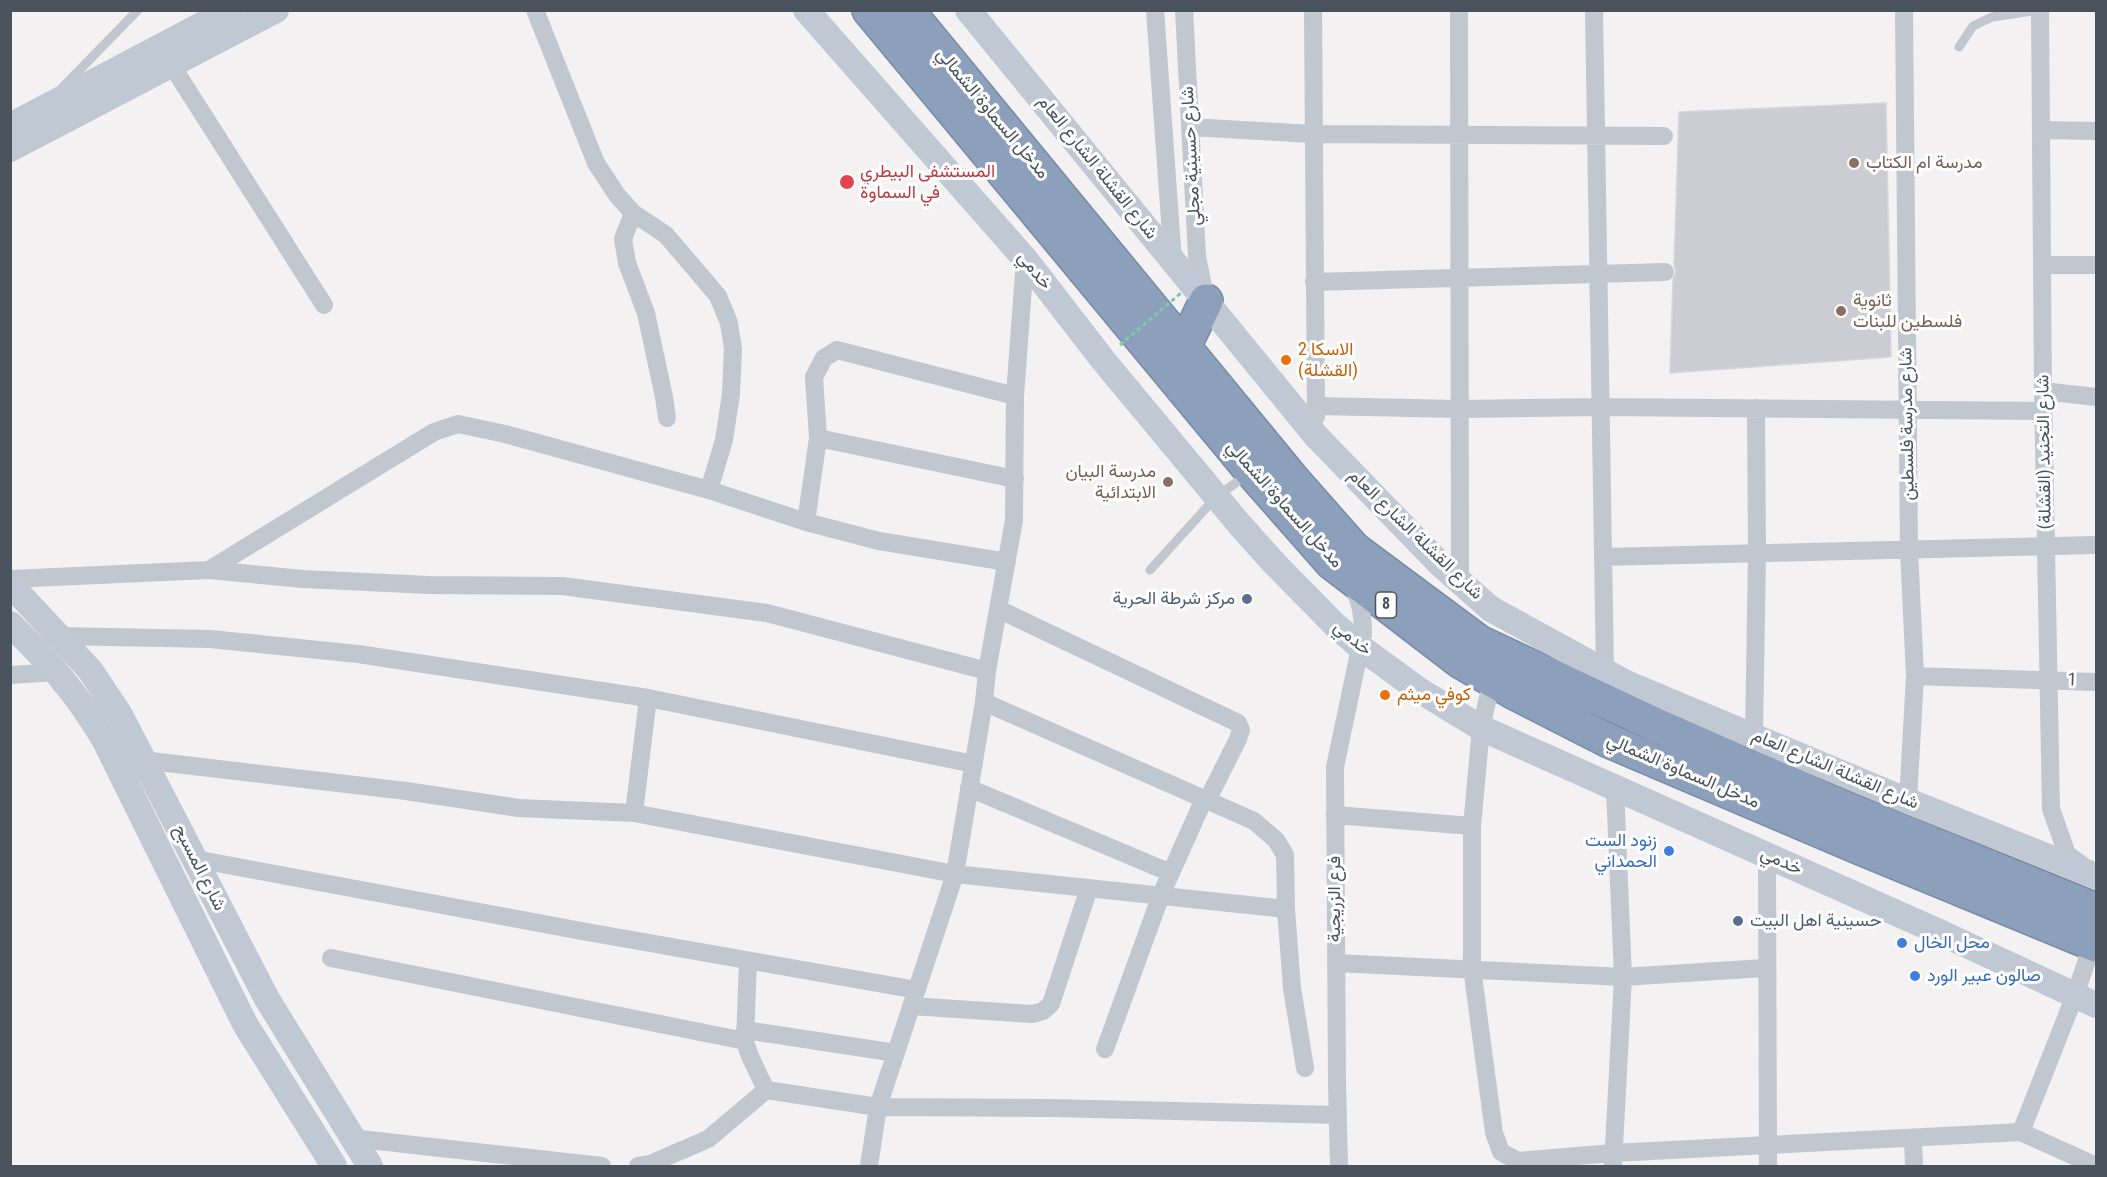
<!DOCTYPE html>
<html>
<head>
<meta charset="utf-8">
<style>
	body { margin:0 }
	#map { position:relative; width:2107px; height:1177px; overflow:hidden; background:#f3f1f1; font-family:"Roboto Condensed",sans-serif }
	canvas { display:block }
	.frame { position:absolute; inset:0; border:12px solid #4a535d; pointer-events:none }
</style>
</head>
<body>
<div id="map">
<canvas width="2107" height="1177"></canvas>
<div class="frame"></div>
</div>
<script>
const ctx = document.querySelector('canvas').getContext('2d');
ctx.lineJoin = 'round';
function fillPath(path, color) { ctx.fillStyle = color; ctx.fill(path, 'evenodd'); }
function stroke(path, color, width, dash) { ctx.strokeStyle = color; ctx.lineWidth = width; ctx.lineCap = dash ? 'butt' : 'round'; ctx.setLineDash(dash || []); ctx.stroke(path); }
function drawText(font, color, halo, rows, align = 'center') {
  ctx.font = font + ' "Roboto Condensed",Vazirmatn,sans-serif'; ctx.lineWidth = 6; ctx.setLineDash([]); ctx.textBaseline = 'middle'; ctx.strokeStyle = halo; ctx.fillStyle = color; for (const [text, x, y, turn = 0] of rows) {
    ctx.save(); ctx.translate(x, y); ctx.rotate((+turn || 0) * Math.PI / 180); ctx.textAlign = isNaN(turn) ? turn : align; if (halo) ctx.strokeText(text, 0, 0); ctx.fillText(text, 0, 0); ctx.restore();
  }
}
const building = new Path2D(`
	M1886,103L1891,357L1670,373L1673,279L1676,272L1674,265L1679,112Z`);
fillPath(building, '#cbcdd3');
stroke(building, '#d5d7dc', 1.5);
const highway = new Path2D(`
	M869,10L1252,472L1332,563L1401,616L1461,662L1513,692L1609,741L1858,847L2096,945
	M907,10L1294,481L1354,549L1479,642L1654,724L1850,810L2096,910
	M1184,347L1206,301`);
stroke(highway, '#778ba8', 36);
stroke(new Path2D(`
	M1959,47L1973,26L1992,17L2039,10
	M62,88L138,10
	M1150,570L1217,496L1247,475`), '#c0c7cf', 9);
stroke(new Path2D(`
	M535,10L596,163L617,195L633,213L666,235L718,296L729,323L733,349L731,394L724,440L709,490
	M1155,10L1173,262
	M1184,10L1197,256L1205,297
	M1313,10L1316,417
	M1459,10L1460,582
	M1594,10L1605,672
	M1904,10L1909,550L1915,676L1908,801
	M2040,10L2043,391L2051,809L2067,854L2083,866
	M171,64L324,305
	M1190,127L1313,134L1664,136
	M2041,130L2096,131
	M633,213L623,239L627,263L646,313L664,397L667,418
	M2042,265H2096
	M1314,282L1665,272
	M2043,391L2096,397
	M1316,406L1459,409L1601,407L2044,411
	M818,438L1015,479
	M806,522L818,438L814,377L824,358L837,350L1015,396
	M1603,557L2096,545
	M209,570L434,432L458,424L505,434L709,490L806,522L879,541L1007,562
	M10,579L209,570L303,579L429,585L562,586L767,613L987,671
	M998,609L1238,723L1241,730L1238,739L1207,801
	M59,636L210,639L358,654L648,698L974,764
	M10,675L58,672
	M1915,676L2096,682
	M1492,680L1481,728L1472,826V968L1494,1133L1501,1152L1518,1161L1613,1153L2021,1132L2096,1166
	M984,702L1254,821L1276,840L1285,855L1286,909L1292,988L1305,1068
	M1754,737L1757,553L1756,408
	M142,760L406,791L519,808L634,813L955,874L1286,909
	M969,788L1171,873
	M634,813L648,698
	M1335,815L1472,826
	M1767,856L1768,1166
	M195,859L587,932L917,990
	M331,958L745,1041
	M748,961L745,1041L749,1054L766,1090
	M1336,963L1623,977L1764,968L1767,966
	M911,1006L1032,1014L1043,1011L1051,1004L1089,888
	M745,1030L896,1053
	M1105,1049L1161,895L1204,799
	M2021,1132L2075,995L2093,943
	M351,1138L602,1166
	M1913,1138L1914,1166
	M638,1166L650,1164L708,1139L766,1090L878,1107L1052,1108L1338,1115
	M869,1166L878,1107L955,874L984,702L987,671L1014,520L1015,396L1025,259
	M1339,1166L1337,1083L1335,767L1363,634C1363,616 1361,599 1351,583
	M1613,1166L1623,977L1615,788`), '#c0c7cf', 18);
stroke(new Path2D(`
	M806,10L1025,259L1103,360L1240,525L1274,563L1334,624L1360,647L1419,690L1481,728L1939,932L2096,1005
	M968,10L1316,436L1440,564L1491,609L1626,683L1908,801L2096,876
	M10,126L230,10
	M10,149L276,10
	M10,584L90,670L120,715L267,999L370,1166
	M10,624C49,662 76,692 104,739L245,1024L334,1166`), '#c0c8d3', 26);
stroke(highway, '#8ca0bc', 33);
stroke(new Path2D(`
	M1120,345L1181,293`), '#7dcaa8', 3, [4.5, 3]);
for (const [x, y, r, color] of [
	[1854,163,6,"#8d6e63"],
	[847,182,8,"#e0444e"],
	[1841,311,6,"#8d6e63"],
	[1286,360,6,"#e8710a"],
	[1168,482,6,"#8d6e63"],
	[1247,599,6,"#5c6f8a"],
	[1385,695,6,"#e8710a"],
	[1669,851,6,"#3f7fe0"],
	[1738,921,6,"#5c6f8a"],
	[1902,943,6,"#3f7fe0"],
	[1915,976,6,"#3f7fe0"]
]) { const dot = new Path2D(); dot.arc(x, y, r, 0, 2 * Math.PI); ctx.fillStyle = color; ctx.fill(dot); stroke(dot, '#fff', 2); }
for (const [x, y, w] of [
	[1386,605,21]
]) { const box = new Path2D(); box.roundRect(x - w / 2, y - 13, w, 26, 4.5); ctx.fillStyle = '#fff'; ctx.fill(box); stroke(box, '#4a535d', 1.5); }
drawText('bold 16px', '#4a535d', null, [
	["8",1386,605]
]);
drawText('18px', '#4a535d', '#fff', [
	["مدخل السماوة الشمالي",992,114,50],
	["شارع حسينية مجلي",1192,156,-93],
	["شارع القشلة الشارع العام",1097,168,51],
	["خدمي",1034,271,51],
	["شارع مدرسة فلسطين",1908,424,-91],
	["شارع التجنيد (القشلة)",2045,452,-91],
	["مدخل السماوة الشمالي",1284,505,48],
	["شارع القشلة الشارع العام",1415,535,44],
	["خدمي",1352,639,40],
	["1",2072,681,2],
	["شارع القشلة الشارع العام",1835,770,23],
	["مدخل السماوة الشمالي",1683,772,23],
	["خدمي",1781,862,24],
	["شارع المسبح",199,868,63],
	["فرع الزريجية",1335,899,-90]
]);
drawText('18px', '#785e54', '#fff', [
	["مدرسة ام الكتاب",1866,163],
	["ثانوية",1853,301],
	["فلسطين للبنات",1853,322],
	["مدرسة البيان",1156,472,"right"],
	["الابتدائية",1156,493,"right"]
], 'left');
drawText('18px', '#be3a42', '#fff', [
	["المستشفى البيطري",860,172],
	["في السماوة",860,193]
], 'left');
drawText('18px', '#c56008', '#fff', [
	["الاسكا 2",1298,350],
	["(القشلة)",1298,371],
	["كوفي ميثم",1397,695]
], 'left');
drawText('18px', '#4e5e75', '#fff', [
	["مركز شرطة الحرية",1235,599],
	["حسينية اهل البيت",1750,921,"left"]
], 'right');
drawText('18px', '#366cbe', '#fff', [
	["زنود الست",1657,841,"right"],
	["الحمداني",1657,862,"right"],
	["محل الخال",1914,943],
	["صالون عبير الورد",1927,976]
], 'left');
</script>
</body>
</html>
